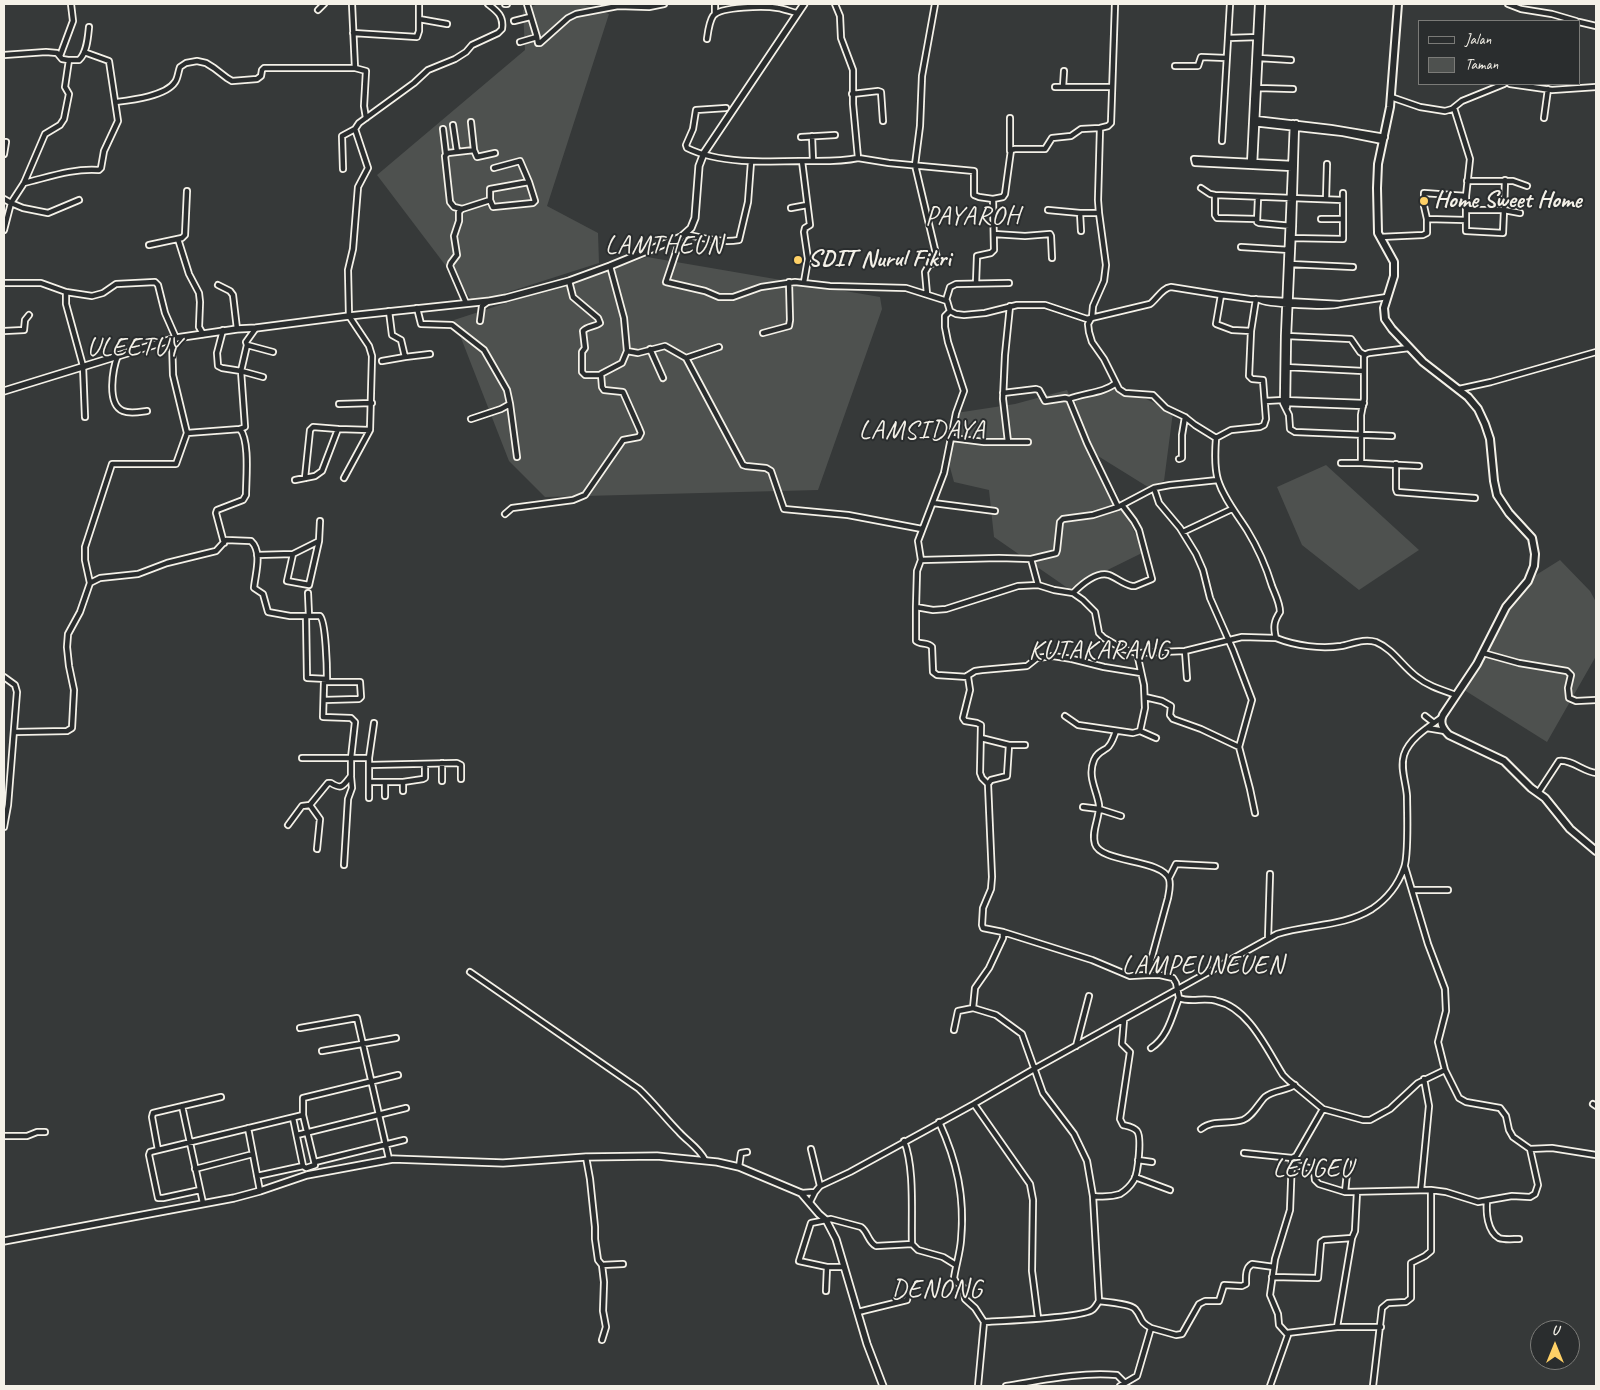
<!DOCTYPE html>
<html>
<head>
<meta charset="utf-8">
<style>
	body { margin:0 }
	#map { position:relative; width:1600px; height:1390px; overflow:hidden; background:#363939; font-family:Caveat,sans-serif }
	canvas { display:block }
	.frame { position:absolute; inset:0; border:5px solid #f4f1e8; pointer-events:none }
	.legend { position:absolute; left:1418px; top:20px; width:162px; height:65px; box-sizing:border-box; background:#2a2d2e; border:1px solid #7b7b78; margin:0; padding:6px 9px; list-style:none; font-size:15px; color:#f4f1e8 }
	.legend li { display:flex; align-items:center; gap:10px; height:25px }
	.legend b { width:25px; border:1px solid #7b7b78 }
	.north { position:absolute; left:1530px; top:1320px; width:50px; height:50px; box-sizing:border-box; background:#2a2d2e; border:1px solid #7b7b78; border-radius:50%; rotate:0deg; font-size:14px; font-weight:700; line-height:20px; text-align:center; color:#f4f1e8 }
	.north::after { content:''; display:block; margin:auto; width:18px; height:22px; background:#ffd166; clip-path:polygon(50% 0,100% 100%,50% 72%,0 100%) }
</style>
</head>
<body>
<div id="map">
<canvas width="1600" height="1390"></canvas>
<div class="frame"></div>
<ul class="legend">
<li><b style="height:6px;background:#2a2d2e"></b>Jalan</li>
<li><b style="height:14px;background:#4e514f"></b>Taman</li>
</ul>
<div class="north">U</div>
</div>
<script>
const ctx = document.querySelector('canvas').getContext('2d');
ctx.lineJoin = 'round';
function fillPath(path, color) { ctx.fillStyle = color; ctx.fill(path, 'evenodd'); }
function stroke(path, color, width, dash) { ctx.strokeStyle = color; ctx.lineWidth = width; ctx.lineCap = dash ? 'butt' : 'round'; ctx.setLineDash(dash || []); ctx.stroke(path); }
function drawText(font, color, halo, rows, align = 'center') {
  ctx.font = font + ' Caveat,sans-serif'; ctx.lineWidth = 4; ctx.setLineDash([]); ctx.textBaseline = 'middle'; ctx.strokeStyle = halo; ctx.fillStyle = color; for (const [text, x, y, turn = 0] of rows) {
    ctx.save(); ctx.translate(x, y); ctx.rotate((+turn || 0) * Math.PI / 180); ctx.textAlign = isNaN(turn) ? turn : align; if (halo) ctx.strokeText(text, 0, 0); ctx.fillText(text, 0, 0); ctx.restore();
  }
}
fillPath(new Path2D(`
	M538,4H582L609,14L547,206L598,233L599,263L474,303L377,175L525,50L523,10Z
	M647,257L880,297L882,309L818,490L545,497L509,461L454,320Z
	M1115,384L1173,412L1164,481L1148,487L1098,456L1144,552L1069,589L994,537L989,490L954,482L947,456L956,413L1015,404L1067,390L1079,416L1075,400Z
	M1326,465L1419,550L1359,590L1302,545L1277,487Z
	M1560,560L1590,591L1596,602V656L1547,742L1461,688L1520,585Z`), '#4e514f');
const minor = new Path2D(`
	M352,4L355,68
	M505,4H507
	M1508,4L1521,9L1552,14L1576,21
	M318,10L324,4
	M715,14V4
	M419,19L447,24
	M514,21L530,17
	M1579,22L1596,26
	M353,33L417,37L419,31V4
	M537,37L538,43H540L568,18L576,14L618,6L649,7L664,4
	M1228,38L1259,37
	M707,39C708,32 709,22 713,16C720,6 766,6 778,8C785,9 791,12 797,13
	M520,42L537,37L527,4
	M4,55L46,52L57,53L62,59L68,60H79C87,53 88,37 89,27
	M60,56L73,21L71,4
	M1259,58L1291,60
	M69,60L65,87L69,94L64,119L60,125L45,134L24,183L11,203L23,208L48,213L79,200
	M1175,66H1198L1201,57L1226,58
	M1510,84L1552,90L1596,87
	M1055,87H1112
	M1063,87L1064,71
	M1258,88L1293,89
	M852,94L878,91L881,92L883,121
	M1391,97L1420,107L1445,111L1452,109L1462,101L1504,84
	M116,102C132,100 166,96 175,82C178,78 178,72 180,67L186,63L197,61L206,63L214,68L227,78L232,81L257,79L261,76L262,70L264,68H355L366,71L364,106L366,118
	M726,108L696,110L693,129L686,145L687,148C719,164 768,162 803,161C821,161 840,162 858,158L853,104V70L841,38L840,16L835,4
	M1454,108L1470,159L1466,196V231L1503,233L1504,210H1466
	M1544,118L1548,89
	M1255,119L1331,128L1385,137
	M1253,123L1343,133L1383,141
	M1293,123L1284,336L1283,403L1289,415L1290,429L1295,432L1392,436
	M453,125L457,152
	M443,129L446,154
	M812,136L813,161
	M801,137L835,135
	M1222,141L1230,4
	M474,150L477,157L495,153
	M1010,151V118
	M4,154L6,142
	M858,158L889,163L974,171V195L979,197L993,199
	M802,161L810,225L805,228L804,232L808,259L804,282
	M1250,164L1258,4
	M1254,165L1262,4
	M1292,168L1195,163L1194,159L1292,164
	M343,169L342,136L355,129
	M1505,180L1504,210L1520,213
	M1467,181H1513L1527,186
	M24,183C49,177 73,168 99,170L101,168L104,151L118,121L109,61L84,52
	M1201,188L1210,194L1215,195L1343,200
	M1215,195V215L1217,218L1257,219
	M1258,198L1257,222L1259,223L1292,226
	M4,199L11,203L4,230
	M1326,199L1327,164
	M490,200L493,207L533,203L535,201L529,182
	M791,208L807,205
	M462,209L490,200V189L529,182L520,161L494,168
	M1048,210L1080,213
	M1099,213L1098,200L1100,128
	M1321,219H1343
	M1427,219L1424,206V193L1466,196
	M685,234C703,238 720,243 739,240L748,202L751,162
	M994,234L1025,236L1050,234L1051,236L1052,258
	M681,237L666,282L705,291L719,297H733L761,287L795,282L830,286L906,288L947,301L950,311L956,314L964,315L985,313L1017,305H1045L1087,319L1150,304C1157,299 1162,288 1171,287L1221,295L1250,299L1340,304
	M1380,237L1423,235L1427,233V219L1466,220
	M1290,238L1343,239V193
	M178,239L189,274L199,293L200,302L199,327L203,334
	M149,245L182,238L185,235L187,191
	M1241,247L1290,250
	M1290,264L1353,267
	M569,281L573,297L598,318L600,323C595,327 587,326 583,331L585,348L582,352V372L585,375H600
	M4,283H41L66,292L92,296L103,293L116,284L155,282L158,285L165,313L176,338
	M976,283L977,256L991,253L994,250L993,199L1003,197L1005,194L1011,150L1015,149H1045L1052,138L1071,136L1081,129L1100,128L1108,126L1111,123L1115,4
	M218,285L230,291L233,295L237,329
	M66,292V304L83,366L85,417
	M927,294L925,272L929,265L936,262L937,258L915,165L920,126L922,76L935,4
	M1221,295L1216,324L1232,330L1251,331
	M1256,299L1251,331L1249,376L1252,379L1263,380L1266,419L1264,425L1260,427L1231,430L1216,438C1215,451 1214,467 1218,480C1224,499 1237,514 1247,530C1258,548 1266,566 1272,586C1275,594 1280,603 1280,612C1274,621 1273,627 1276,638C1296,646 1321,649 1341,646C1352,644 1364,638 1376,642C1393,649 1403,667 1417,677C1428,686 1442,690 1456,695
	M946,300L950,287L956,284L1009,283
	M1260,300C1265,304 1332,308 1340,304L1387,297
	M466,303L450,266L451,263L457,255L454,236L459,221V212L462,209L454,207L450,202L445,156L448,153L474,150L471,122
	M417,308L421,324L452,325L484,350L507,390L510,404L501,409L471,419
	M389,311L392,335L401,340L405,357L430,354
	M950,311L945,316V327L948,342L964,391L956,413L944,473L918,541L921,560L999,558L1031,559L1038,585L1054,590L1073,593L1083,600L1095,612L1099,633L1104,638L1123,649L1137,653L1185,651L1242,637L1276,638
	M480,321L482,306L489,301
	M223,330L217,353L218,366L222,368L241,371L263,377
	M4,331L24,330L25,320L29,315
	M763,333L789,326L790,320L789,282
	M1287,336L1351,339L1360,352L1365,355
	M247,345L273,352
	M1409,348L1369,353L1364,355V399L1361,415V463L1419,466
	M650,349L663,378
	M627,351L638,353L665,346L686,358L719,347
	M118,355C113,368 106,404 123,411C130,414 139,412 147,411
	M686,358L743,465L746,466L766,468L771,471L784,509L848,515L922,529
	M382,361L405,357
	M1285,367L1363,371
	M1116,383L1119,389L1125,393L1153,395L1166,408L1185,417L1195,425L1216,438
	M1459,389L1491,382L1596,352
	M1003,393L1036,389L1039,390L1045,401L1065,398L1069,399L1087,443L1118,507
	M1069,399C1084,393 1104,393 1116,383L1104,359L1092,342L1089,332L1088,324L1092,317L1093,306L1104,281L1106,265L1099,213H1080L1081,231
	M1265,401L1283,400L1364,403
	M1285,403L1363,406
	M339,404L372,403
	M510,404L517,457
	M1287,407L1288,336L1293,226L1296,123
	M187,433L240,429L245,427L241,371L247,345L246,342L256,328
	M952,438L984,442H1028
	M1008,442L1003,399L1005,355L1010,306
	M1179,459L1182,458V435L1185,417
	M1341,463H1361
	M1396,464V489L1397,492L1475,498
	M305,478L310,430L313,427L338,429
	M344,478L370,430L372,356L369,346L349,316L348,270L353,249L358,187L368,168L355,129L359,123L414,83L428,70L455,59L466,52L472,45L498,33L502,29C504,16 497,11 488,4
	M295,480L315,476L322,471L338,429L370,430
	M1154,488L1159,503L1180,528L1196,554L1203,570L1210,598L1233,650L1252,700L1239,747L1250,789L1255,813
	M933,503L995,511
	M505,514L512,508L573,500L585,495L623,440L639,437L641,433L639,428L623,392L604,390L602,387L601,374L622,363L627,351L624,318L610,266
	M1183,532L1232,509
	M224,543L216,513L217,510L243,500L246,495C246,479 250,441 240,429
	M293,554L287,581L309,585L319,541
	M257,555L293,554L319,541L320,521
	M1031,559L1056,553L1057,550L1060,522L1063,519L1093,515L1118,507L1154,488L1170,485L1218,480
	M921,560L917,571L916,607L933,610L946,609L1018,586L1038,585
	M90,583L85,560V547L112,464H176L187,433L173,375L172,339
	M308,593L309,616
	M1073,593C1081,585 1096,571 1109,575C1117,578 1123,584 1132,586H1135L1152,579L1139,530L1134,521L1122,505
	M916,607V641C920,645 928,642 932,647L933,672L937,675L968,677L970,690L963,718L965,721L977,723L981,725L980,773L982,778L988,784L992,877L991,889L983,908L982,925L983,928L1003,932V938L989,968L975,988L973,1008L996,1015L1022,1034L1043,1093L1074,1134L1087,1161L1093,1196L1099,1301
	M306,616L307,678L327,679
	M1185,651L1187,678
	M1483,653L1519,663L1567,671L1571,675L1568,688L1569,698L1576,701L1596,700
	M967,676L975,671L982,670L1027,666L1037,658L1053,656L1072,659L1104,667L1141,673
	M4,677L15,685L17,692L8,805L4,827
	M1145,697L1162,701L1171,706L1170,715L1173,719L1201,729L1239,747
	M324,700L359,699L361,697L360,682H324
	M1065,716L1078,725L1133,733L1140,731L1145,708L1144,685L1137,653
	M1425,716L1434,723
	M1427,728L1445,731
	M1116,731C1114,736 1112,744 1107,748C1101,752 1097,753 1094,760C1087,777 1097,790 1099,805C1100,818 1091,831 1095,844C1101,863 1162,859 1169,879C1171,885 1169,892 1168,898L1147,975H1160L1173,978L1176,983L1179,998C1191,1003 1204,997 1217,1001C1249,1008 1267,1050 1283,1075L1288,1080L1323,1109L1363,1120H1370L1390,1109L1418,1083L1445,1070
	M1140,731L1156,738
	M15,732L67,731L72,728L74,690L69,666L67,647L68,634L80,612L90,583L100,578L138,574L167,563L216,551L226,540L251,541C263,552 255,575 254,588L263,594L268,612L290,616H320C326,622 327,669 327,679L324,682L323,717L351,718L355,722L351,758V776C343,786 342,790 331,783H328L310,805L320,819L317,849
	M981,738L1009,745H1025
	M302,758H369
	M369,765L457,763L461,765V779
	M442,781V763
	M369,782H403L423,779L425,778V764
	M988,784L991,780L1007,776L1009,745
	M403,791V782
	M1538,793L1559,761C1571,759 1584,772 1596,773
	M385,796V783
	M369,798V758L374,723
	M1083,807L1099,809L1121,816
	M288,825L302,806L310,805
	M344,865L348,799L352,788L351,777
	M1405,867L1428,944L1445,989L1446,1011L1438,1042L1445,1070L1459,1098L1466,1102L1500,1108L1506,1116L1509,1130L1513,1137L1530,1149
	M1169,878L1176,864L1215,866
	M1412,890H1448
	M1003,932L1092,960L1130,976L1147,975
	M1268,939L1270,874
	M470,972L639,1089C654,1103 665,1118 679,1132C688,1142 699,1148 705,1160
	M300,1028L357,1018L389,1159
	M954,1030L958,1011L973,1008
	M1076,1046L1089,996
	M1151,1048C1168,1037 1172,1016 1179,998
	M322,1051L396,1038
	M974,1104L1030,1184L1033,1200L1032,1271L1038,1318
	M1593,1104L1596,1106
	M182,1106L203,1203
	M293,1118L303,1166L306,1168L315,1165L303,1115V1098L398,1075
	M939,1122C957,1161 965,1197 961,1240C960,1253 956,1265 954,1278L956,1282L964,1288L965,1299L975,1308L984,1322C1002,1321 1081,1318 1092,1310C1095,1308 1097,1304 1099,1301C1107,1302 1131,1304 1135,1309C1143,1318 1138,1321 1151,1328L1137,1376L1120,1386
	M248,1128L260,1191
	M1201,1129C1213,1119 1229,1125 1243,1120C1253,1116 1258,1104 1265,1097C1273,1090 1286,1091 1295,1085
	M297,1135L406,1108
	M4,1136H27L37,1132H45
	M904,1141C915,1168 911,1215 912,1244L918,1250L943,1257L956,1265
	M811,1149L820,1186
	M158,1150L152,1117L153,1113L221,1097
	M1244,1153L1292,1158L1296,1156L1323,1109
	M586,1157L590,1179L595,1227V1239L598,1260L602,1265L604,1282L603,1311L606,1327L602,1340
	M1138,1160L1152,1162
	M315,1162L404,1140
	M1292,1164L1313,1169L1314,1171L1315,1180L1319,1184L1345,1192L1431,1190L1446,1192L1478,1202L1512,1196L1530,1197L1535,1194L1538,1185L1530,1149L1552,1148L1596,1155
	M739,1167L741,1153L747,1152
	M195,1169L253,1154
	M257,1176L303,1166
	M1135,1177L1170,1190
	M200,1190L163,1198H158L149,1155L150,1152L303,1115
	M1421,1190L1429,1106L1424,1079
	M1345,1192L1348,1163
	M801,1193L815,1192L820,1186L850,1172L974,1104L1034,1069L1277,934C1309,924 1343,927 1372,909C1387,899 1398,885 1404,868C1409,856 1407,810 1407,796C1406,782 1400,768 1404,755C1409,739 1428,727 1441,718
	M1093,1196C1102,1197 1111,1197 1120,1194C1125,1191 1131,1185 1134,1180C1138,1173 1142,1137 1137,1131C1134,1127 1127,1126 1123,1125L1120,1119L1130,1052L1122,1044L1124,1020
	M1487,1201C1486,1212 1487,1231 1499,1238C1504,1240 1513,1239 1519,1239
	M810,1202L815,1192
	M602,1265L623,1264
	M844,1267H827L799,1261L811,1223L831,1219L861,1227C868,1232 868,1242 876,1246L912,1244
	M1272,1277L1318,1278L1321,1242L1324,1240L1352,1238
	M826,1291L827,1267
	M858,1312L907,1300L909,1290
	M1337,1327L1352,1238L1355,1231L1357,1192
	M1151,1328L1176,1335L1182,1334L1199,1304L1205,1301H1219L1224,1285L1242,1286L1246,1284C1246,1277 1245,1268 1252,1264L1274,1267
	M1287,1333L1337,1327H1381
	M978,1386L984,1322
	M1006,1386C1044,1380 1079,1372 1117,1375L1125,1383
	M1270,1386L1288,1335L1279,1325L1278,1314L1270,1295L1275,1259L1290,1210L1292,1158
	M1373,1386L1382,1308L1388,1303L1406,1302L1411,1298V1263L1425,1256L1431,1251V1190`);
const tertiary = new Path2D(`
	M4,391L176,338L237,329L256,328L349,316L490,301L506,298L569,281L610,266L681,237L691,228L695,218L699,166L704,153L804,4
	M4,1241L234,1198L260,1191L307,1175L393,1159L503,1163L586,1157L657,1156L717,1162L739,1167L801,1193L819,1214L826,1220L836,1239L867,1344L883,1386`);
const secondary = new Path2D(`
	M1398,4L1390,107L1378,164L1377,188L1378,233L1394,262V276L1384,308L1385,319L1392,329L1423,362L1468,397L1478,409L1485,424L1490,439L1494,481L1497,495L1509,513L1532,538L1535,554L1534,566L1528,581L1506,607L1477,664L1443,715C1439,723 1443,729 1449,735L1504,761L1531,788L1545,798L1570,829L1596,851`);
stroke(minor, '#f4f1e8', 8);
stroke(tertiary, '#f4f1e8', 9);
stroke(secondary, '#f4f1e8', 10);
stroke(minor, '#2a2d2e', 4.5);
stroke(tertiary, '#2a2d2e', 5.5);
stroke(secondary, '#2a2d2e', 6);
for (const [x, y, r, color] of [
	[1424,201,5,"#ffd166"],
	[798,260,5,"#ffd166"]
]) { const dot = new Path2D(); dot.arc(x, y, r, 0, 2 * Math.PI); ctx.fillStyle = color; ctx.fill(dot); stroke(dot, '#2a2d2e', 2); }
drawText('bold 24px', '#f4f1e8', '#2a2d2e', [
	["Home Sweet Home",1434,201],
	["SDIT Nurul Fikri",808,260]
], 'left');
ctx.letterSpacing = '1px';
drawText('26px', '#f4f1e8', '#2a2d2e', [
	["PAYAROH",973,217],
	["LAMTHEUN",664,246],
	["ULEETUY",134,348],
	["LAMSIDAYA",922,431],
	["KUTAKARANG",1099,651],
	["LAMPEUNEUEN",1203,966],
	["LEUGEU",1313,1169],
	["DENONG",937,1290]
]);
ctx.letterSpacing = '0px';
</script>
</body>
</html>
